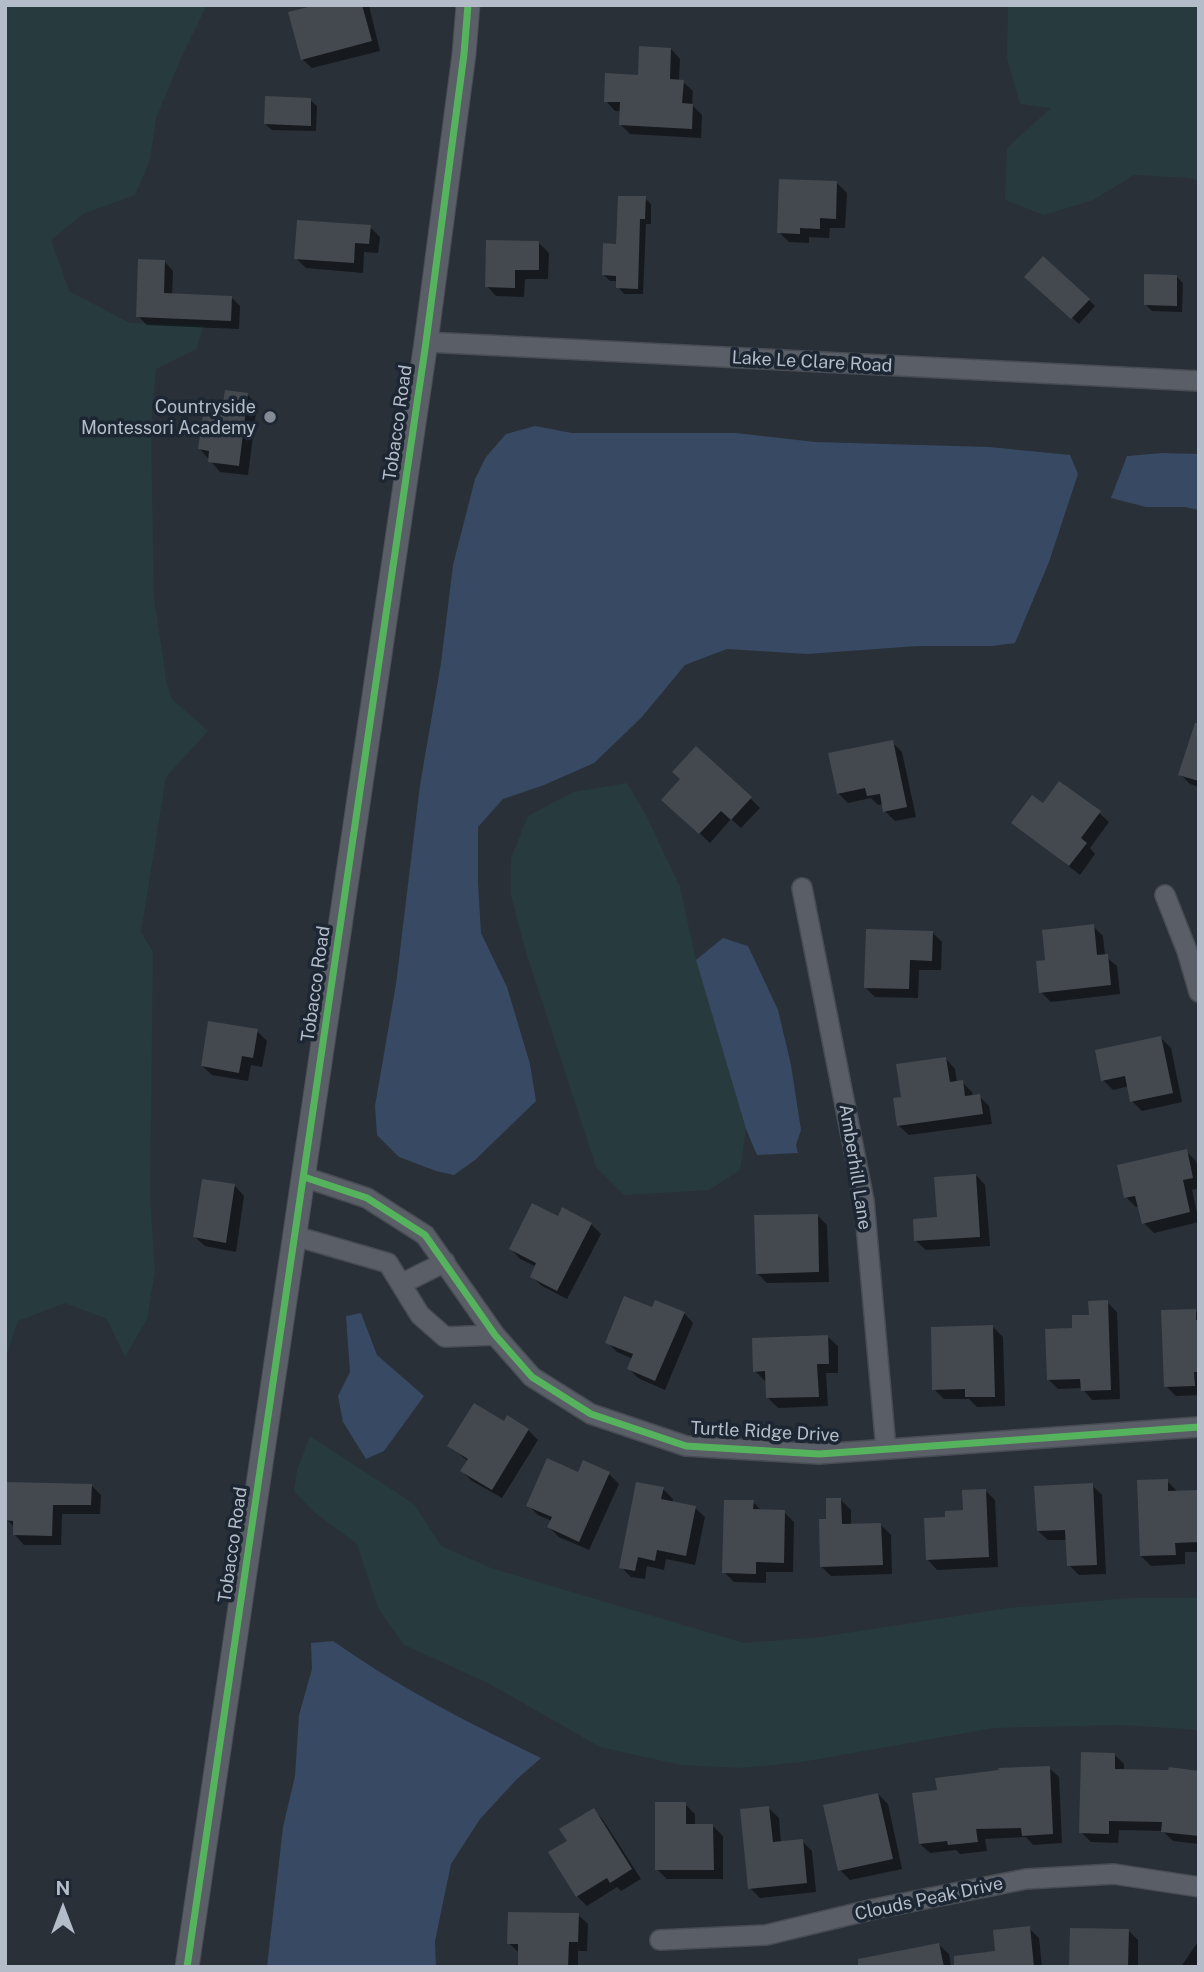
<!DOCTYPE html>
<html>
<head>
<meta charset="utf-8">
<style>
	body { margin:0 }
	#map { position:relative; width:1204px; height:1972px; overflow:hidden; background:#2a3038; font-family:"Public Sans",sans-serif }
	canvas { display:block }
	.frame { position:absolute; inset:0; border:7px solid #b4bcc9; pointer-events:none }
	.north { position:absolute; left:28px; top:1874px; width:70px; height:70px; -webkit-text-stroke:5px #1d2633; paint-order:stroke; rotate:0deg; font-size:19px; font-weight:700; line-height:28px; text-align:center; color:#b4bcc9 }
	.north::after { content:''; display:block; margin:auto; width:24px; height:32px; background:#b4bcc9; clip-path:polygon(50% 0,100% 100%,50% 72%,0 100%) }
</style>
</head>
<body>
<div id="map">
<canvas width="1204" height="1972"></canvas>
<div class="frame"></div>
<div class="north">N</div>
</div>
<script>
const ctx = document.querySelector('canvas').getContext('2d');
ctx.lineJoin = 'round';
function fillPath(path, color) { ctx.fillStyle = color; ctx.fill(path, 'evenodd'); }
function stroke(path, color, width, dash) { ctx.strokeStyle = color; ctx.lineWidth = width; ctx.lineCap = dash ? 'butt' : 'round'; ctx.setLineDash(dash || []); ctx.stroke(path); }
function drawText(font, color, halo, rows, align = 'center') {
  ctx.font = font + ' "Public Sans",sans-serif'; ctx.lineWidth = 7; ctx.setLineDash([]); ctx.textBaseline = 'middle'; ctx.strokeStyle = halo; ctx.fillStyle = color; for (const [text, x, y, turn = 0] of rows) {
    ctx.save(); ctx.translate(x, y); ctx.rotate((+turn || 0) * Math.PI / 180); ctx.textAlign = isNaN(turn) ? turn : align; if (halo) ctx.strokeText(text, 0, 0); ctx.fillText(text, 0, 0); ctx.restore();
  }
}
fillPath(new Path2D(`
	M5,5H207L182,56L156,118L150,160L135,195L83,214L51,240L69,291L130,323L204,325L196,349L156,369L151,429L154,598L166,679L172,699L208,731L166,777L141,932L153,952L150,1196L155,1272L147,1319L125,1357L107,1319L65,1303L18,1321L5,1359Z
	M1008,5H1199V181L1189,178L1134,175L1093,200L1044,215L1005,200L1007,148L1051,108L1020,104L1007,58Z
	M627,783L646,815L680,887L696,960L746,1129L740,1170L709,1190L624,1195L596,1167L525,949L511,896V858L528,816L573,792Z
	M310,1436L414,1504L441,1546L491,1568L744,1643L821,1637L1008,1608L1132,1598H1199V1730L1121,1725L994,1728L802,1762L741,1768L681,1765L600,1747L488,1683L404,1645L378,1608L357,1544L314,1512L294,1491L297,1470Z`), '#273a3e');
fillPath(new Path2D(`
	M535,426L572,433H736L815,442L989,447L1070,455L1078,474L1049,562L1015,643L992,646H918L807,654L727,649L685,665L641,718L594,763L544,785L503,799L478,827V883L481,933L507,987L530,1064L536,1101L475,1160L454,1175L436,1171L399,1157L377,1135L375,1106L396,984L420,785L441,663L453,565L475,479L486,457L506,434Z
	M1162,453L1199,454V510L1185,507H1146L1111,498L1127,456Z
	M723,938L748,946L778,1010L791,1065L801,1130L796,1145L798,1153L757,1155L746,1129L696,960Z
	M361,1313L377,1355L424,1396L384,1451L366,1459L343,1422L338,1396L350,1372L346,1316Z
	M333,1641C398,1687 470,1724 541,1758L517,1779L480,1819L451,1864L435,1941L436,1967H267L283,1827L295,1776L299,1715L312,1669L311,1643Z`), '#384963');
fillPath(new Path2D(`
	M322,5L369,6L380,51L312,68L302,59Z
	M671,49L680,59L679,81L683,82L693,91L692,105L702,115L701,138L630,134L621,125V111H615L606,101L639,77Z
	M310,100L317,106L316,131L272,130L265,124Z
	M837,183L847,193L845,228H830L829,238L809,237V243L789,242L779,232Z
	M645,198L651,204V224H646L643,294H624L618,287V281H610L604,275Z
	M370,227L380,237L378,253L364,252L363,273L306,268L296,258Z
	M539,243L549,253L548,279H525L524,297L496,296L487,286Z
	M164,261L173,271L172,295L231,297L240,306L239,329L147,325L138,316Z
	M1176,276L1183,283L1182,312L1152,311L1145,304Z
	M1033,283L1089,300L1095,306L1079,324Z
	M248,395L257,405L248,475L220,472L200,449L225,406Z
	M892,742L902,752L916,817L895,821L885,811L884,804L878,805L871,798L848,803L838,793Z
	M1199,743V787L1190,784L1180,774Z
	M750,798L760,808L741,828L731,819L710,843L674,809Z
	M1043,805L1099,813L1109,822L1090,848L1095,854L1080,875L1014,823Z
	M1093,926L1103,936L1105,956L1117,966L1120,994L1051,1002L1041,992L1047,961Z
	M932,932L942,942L941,970H919L918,998L875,997L865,987Z
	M257,1031L267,1041L262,1067L251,1065L248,1081L212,1075L202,1066Z
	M1161,1038L1171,1048L1182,1102L1142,1111L1132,1101L1129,1086L1113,1090L1103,1080Z
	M946,1059L955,1069L957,1083L962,1082L972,1092L973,1097L979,1096L989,1106L992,1124L909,1135L899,1126Z
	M1186,1151L1196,1161L1199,1173V1188L1192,1190L1199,1222L1154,1233L1144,1223L1140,1206L1136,1207L1126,1197Z
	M976,1175L985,1185L990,1246L926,1250L916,1241L939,1219Z
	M235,1186L244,1196L236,1252L205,1246L195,1237Z
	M817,1215L827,1225L829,1282L767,1283L757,1273Z
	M559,1218L591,1224L601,1234L567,1299L542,1286L532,1277L537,1267L520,1259L511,1249Z
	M1107,1302L1117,1312L1120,1399L1092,1400L1082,1388L1058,1389L1048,1379L1090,1317Z
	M653,1310L684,1313L693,1323L665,1390L638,1378L629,1369L633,1359L617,1352L607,1342Z
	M1195,1311L1199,1315V1395L1176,1396L1166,1386Z
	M993,1327L1003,1337L1005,1406L977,1407L969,1399H944L934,1389Z
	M828,1337L838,1346V1373H826L828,1406L778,1408L768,1398L767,1381H765L755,1371Z
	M505,1423L528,1430L538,1440L502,1498L472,1481L462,1471L468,1461L449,1446Z
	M609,1474L619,1484L589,1550L559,1537L549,1527L552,1521L538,1515L528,1505L579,1475Z
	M1167,1481L1177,1491L1199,1492V1552H1185V1564L1151,1566L1141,1556Z
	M91,1485L101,1495L100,1514H62L61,1545H24L15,1535V1528L7,1520Z
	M1092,1485L1102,1495L1106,1574L1079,1575L1069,1565L1068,1540H1048L1038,1531Z
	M663,1489L673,1499L672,1503L695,1508L705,1517L695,1565L666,1559L664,1570L647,1566L645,1579L631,1577L621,1567Z
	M985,1490L995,1500L998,1567L937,1570L928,1560L946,1519L965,1512Z
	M841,1500L851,1510V1525H881L891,1535L892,1574L831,1576L821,1566L828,1520Z
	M753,1502L762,1511L784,1512L794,1522L793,1572H766V1583L734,1582L724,1572Z
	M1114,1754L1124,1764V1771L1199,1772V1844L1173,1841L1163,1831L1119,1830L1118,1843L1091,1842L1081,1832Z
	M1049,1768L1059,1777L1062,1843L1033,1845L1026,1837L985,1839L987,1851L960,1854L956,1850L930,1853L920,1844L939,1792Z
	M878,1794L888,1804L902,1869L850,1880L840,1870Z
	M685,1804L695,1814V1826H713L723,1836V1879H667L657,1869Z
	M769,1808L779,1818L781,1843L802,1841L812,1851L816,1892L760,1898L750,1888Z
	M594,1810L603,1820L641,1879L621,1891L617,1887L587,1906L577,1896L569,1842Z
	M578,1915L588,1924L587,1951H578V1967H520L519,1953L509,1943Z
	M1029,1928L1039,1938L1042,1967H983Z
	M1128,1930L1138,1940V1967H1071Z
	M1199,1940V1967H1181Z
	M939,1945L949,1954L951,1967H886Z`), '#0007');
fillPath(new Path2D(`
	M316,5H362L372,41L301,60L288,12Z
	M639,46L671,48L670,79L684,80L682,103L693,104L692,129L619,125L620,102H604L605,73L638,75Z
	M265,96L311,98V126L264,124Z
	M779,179L837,181L836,219L820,218V229L800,228V234L777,233Z
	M618,196H646L645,219H640L638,289L616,288V276L602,275L603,243L616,244Z
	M297,220L371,225L369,244L355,243L354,263L294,259Z
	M486,240L539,241V270H515V288L485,287Z
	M1043,256L1090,299L1071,319L1024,277Z
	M138,259L165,260L164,293L232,296L231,321L136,317Z
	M1144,274L1177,275V306L1144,305Z
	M225,390L248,393L239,466L208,462L209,451L198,449L205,401L223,404Z
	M1195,723H1199V781L1178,775Z
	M893,740L907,807L883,812L880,794L867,796L865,788L837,794L828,753Z
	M696,746L752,797L731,820L721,811L699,834L661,800L680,779L672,772Z
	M1059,781L1101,811L1081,838L1087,843L1069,866L1011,823L1032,795L1043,803Z
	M1094,924L1097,955L1108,954L1111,985L1039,993L1036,961L1045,960L1042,930Z
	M866,929L933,931L932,961L910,960L909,989L864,988Z
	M208,1021L258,1029L253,1058L242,1056L239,1073L201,1066Z
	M1161,1036L1173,1093L1130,1102L1125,1076L1101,1081L1095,1050Z
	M946,1057L950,1082L963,1080L965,1096L980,1094L983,1114L897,1126L893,1098L901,1097L896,1064Z
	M1187,1149L1193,1178L1183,1180L1190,1212L1142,1224L1135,1196L1124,1198L1117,1165Z
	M976,1174L980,1237L914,1241L913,1219L937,1217L934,1177Z
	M202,1179L235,1184L226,1243L193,1237Z
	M532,1203L558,1216L562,1207L592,1223L557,1291L530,1277L536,1263L509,1249Z
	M818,1214L819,1272L756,1274L754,1215Z
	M624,1296L652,1307L655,1300L685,1312L655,1381L627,1369L633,1354L605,1343Z
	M1108,1300L1111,1390L1081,1391L1080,1379L1047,1380L1045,1329L1072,1328V1315H1089L1088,1301Z
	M1196,1309V1320H1199V1372H1194L1195,1386L1164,1387L1161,1310Z
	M993,1325L995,1397H965V1389L932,1390L931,1327Z
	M828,1335L829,1364H817L819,1397L766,1398L765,1371L753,1372L752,1338Z
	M474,1403L504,1421L507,1415L529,1429L492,1490L460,1471L468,1459L447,1446Z
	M547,1458L578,1472L583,1460L610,1472L579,1542L547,1527L552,1517L526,1506Z
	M1168,1479V1491L1199,1490V1542L1175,1543L1176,1555L1140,1556L1137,1480Z
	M6,1482L92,1484L91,1505H53L52,1536L13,1535V1521L5,1520Z
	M636,1482L664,1487L661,1499L696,1506L686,1556L657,1550L655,1561L638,1557L635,1571L619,1568Z
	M1093,1483L1097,1565L1067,1566L1065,1530L1037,1531L1034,1486Z
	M986,1489L989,1557L926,1560L924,1518L945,1517V1511L963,1510L962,1490Z
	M826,1498H841L842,1524L881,1523L883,1565L820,1567L819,1519H826Z
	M724,1500H754L753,1509L785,1510L784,1563L756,1562V1574L722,1573Z
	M1081,1752L1115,1753V1769L1168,1770L1169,1767L1199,1771V1836L1161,1832L1162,1822L1109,1821V1834L1079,1833Z
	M1050,1766L1053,1834L1022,1836L1021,1828L976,1829L978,1842L948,1845L947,1841L919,1844L912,1793L937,1790L935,1778L999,1770L998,1768Z
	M878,1793L893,1859L838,1871L823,1805Z
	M655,1802H686V1824H713L714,1870H655Z
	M769,1806L773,1842L803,1839L807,1883L748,1889L740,1809Z
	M594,1808L632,1869L610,1883L607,1878L576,1897L548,1852L567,1841L559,1829Z
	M508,1912L579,1913L578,1942H569L568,1967H518V1944H507Z
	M1030,1926L1034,1967H954V1956L995,1951L993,1930Z
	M1070,1928L1129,1929L1128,1967H1069Z
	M939,1943L944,1967H858V1959Z`), '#444950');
const minor = new Path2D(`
	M426,342L1199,381
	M802,888L864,1201L886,1449
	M1165,895L1187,951L1199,992
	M304,1177L367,1198L425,1235L495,1335L532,1377L591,1414L686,1446L819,1454L1199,1427
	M295,1236L388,1263L420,1315L445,1337L495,1335
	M401,1284L445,1262
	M660,1940L766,1935L874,1909L1026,1879L1114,1874L1199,1887`);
const tertiary = new Path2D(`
	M187,1967L426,342L464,54L468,5`);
stroke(minor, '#484c53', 22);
stroke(tertiary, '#484c53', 25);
stroke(minor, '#5a5e66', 19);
stroke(tertiary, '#5a5e66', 23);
stroke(new Path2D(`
	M304,1177L367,1198L425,1235L495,1335L532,1377L591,1414L686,1446L819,1454L1199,1427
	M187,1967L426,342L464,54L468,5`), '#56b35d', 7);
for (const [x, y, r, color] of [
	[270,417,7,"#848b96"]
]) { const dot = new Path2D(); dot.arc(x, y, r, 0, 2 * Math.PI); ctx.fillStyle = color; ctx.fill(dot); stroke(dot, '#1d2633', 2.5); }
drawText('18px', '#b4bcc9', '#1d2633', [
	["Lake Le Clare Road",812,362,3],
	["Tobacco Road",398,423,-82],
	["Tobacco Road",316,984,-82],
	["Amberhill Lane",855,1167,81],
	["Turtle Ridge Drive",765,1432,3],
	["Tobacco Road",233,1545,-82],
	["Clouds Peak Drive",929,1899,-12]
]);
drawText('18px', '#b4bcc9', '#1d2633', [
	["Countryside",256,407],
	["Montessori Academy",256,428]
], 'right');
</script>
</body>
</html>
